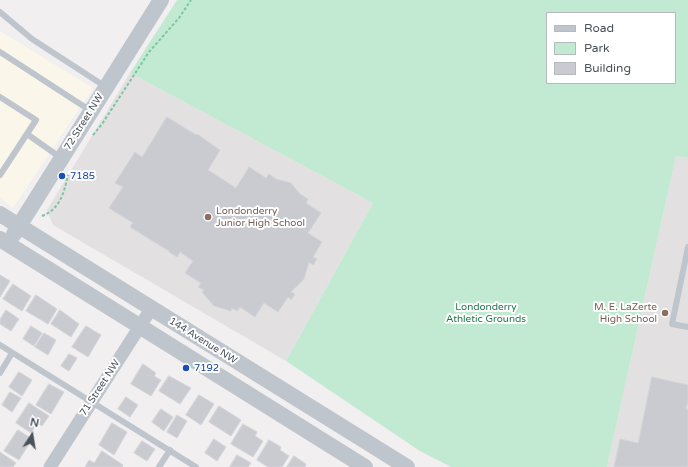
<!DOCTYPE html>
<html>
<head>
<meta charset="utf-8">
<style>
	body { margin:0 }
	#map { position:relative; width:688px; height:467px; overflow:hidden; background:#f1efef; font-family:"Varela Round",sans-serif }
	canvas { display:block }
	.legend { position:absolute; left:546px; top:12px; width:130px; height:72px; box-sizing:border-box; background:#fff; border:1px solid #b6b9bd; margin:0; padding:5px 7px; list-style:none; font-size:12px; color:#49515a }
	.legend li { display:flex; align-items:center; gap:8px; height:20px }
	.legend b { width:20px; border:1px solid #b6b9bd }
	.north { position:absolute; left:12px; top:415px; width:40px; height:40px; -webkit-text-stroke:3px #fff; paint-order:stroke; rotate:12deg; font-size:11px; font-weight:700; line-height:16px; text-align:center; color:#49515a }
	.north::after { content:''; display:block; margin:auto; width:14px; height:18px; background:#49515a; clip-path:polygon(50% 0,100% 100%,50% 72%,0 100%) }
</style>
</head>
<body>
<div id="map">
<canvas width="688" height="467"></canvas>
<ul class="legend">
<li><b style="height:5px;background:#bfc5cc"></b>Road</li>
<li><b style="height:11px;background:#c2ead3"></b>Park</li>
<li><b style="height:11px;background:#c9cbd1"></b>Building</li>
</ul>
<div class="north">N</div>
</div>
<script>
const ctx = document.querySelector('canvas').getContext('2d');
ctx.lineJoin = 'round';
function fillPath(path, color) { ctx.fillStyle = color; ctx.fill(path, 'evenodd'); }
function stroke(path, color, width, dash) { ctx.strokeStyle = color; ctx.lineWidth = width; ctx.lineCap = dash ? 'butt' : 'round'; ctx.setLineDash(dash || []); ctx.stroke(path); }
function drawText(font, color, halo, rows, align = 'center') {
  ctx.font = font + ' "Varela Round",sans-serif'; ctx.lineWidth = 4; ctx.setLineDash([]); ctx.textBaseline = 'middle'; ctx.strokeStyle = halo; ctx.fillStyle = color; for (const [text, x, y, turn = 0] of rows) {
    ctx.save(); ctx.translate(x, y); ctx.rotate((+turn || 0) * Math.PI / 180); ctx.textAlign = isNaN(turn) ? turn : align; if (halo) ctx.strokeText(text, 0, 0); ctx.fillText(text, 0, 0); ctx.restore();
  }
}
fillPath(new Path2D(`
	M0,31L93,88L13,208L0,198Z`), '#faf6ea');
fillPath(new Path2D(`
	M130,73L373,203L286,361L53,225L47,210Z
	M676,156L688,158V467H607Z`), '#e2e0e0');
fillPath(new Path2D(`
	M177,0H688V158L676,156L607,467H451L420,451L286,361L373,203L130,73ZM547,13H675V83H547Z`), '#c2ead3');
const building = new Path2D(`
	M167,117L196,135L197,134L220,150L208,170L236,188L249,167L266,178L269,174L276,179L291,183L300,194L308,199L306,203L321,213L308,233L322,242L313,257L317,259L313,265L309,262L304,279L291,292L295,294L291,300L288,297L278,312L264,303L255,317L240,307L237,311L232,308L231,311L214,306L202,292L204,290L198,287L201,283L185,273L193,261L180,252L177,257L169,252V251L130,227L133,223L109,208L123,187L115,183L135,152L142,157Z
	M0,275L10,281L0,297Z
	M13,284L31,296L22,311L3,299Z
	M36,295L57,309L48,324L26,311Z
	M6,310L19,319L11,331L0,324V320Z
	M60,310L79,324L71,337L51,324Z
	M31,326L42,333L34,346L23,339Z
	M86,326L101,335L88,357L72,347Z
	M44,333L56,340L48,355L35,347Z
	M69,354L77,358L69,371L61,366Z
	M143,364L156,373L154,376L161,380L151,396L131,384Z
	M19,372L32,380L22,396L9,387Z
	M169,376L191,388L180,404L159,391Z
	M652,377L688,385V401L686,409H688V467H614L620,439L638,443Z
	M49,384L64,392L51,414L36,405Z
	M10,392L21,398L12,412L2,405Z
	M199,395L214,404L201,425L186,415Z
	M126,397L138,405L130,417L118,409Z
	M29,403L49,416L42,426L37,423L31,433L16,423Z
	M219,406L241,420L231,436L209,422Z
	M161,409L173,417L164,431L152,422Z
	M177,415L187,421L177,438L167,432Z
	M112,423L127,432L114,455L99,445Z
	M243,424L257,432L255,436L263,441L253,457L231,444Z
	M18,430L32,439L19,460L4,451Z
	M214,439L226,447L217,461L205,453Z
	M269,440L281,447L280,450L289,456L282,467H268L257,460Z
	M142,441L155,449L147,461L134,453Z
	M102,451L123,465L122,467H85L89,460L94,463Z
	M0,452L16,463L13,467H0Z
	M237,455L251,463L248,467H230Z
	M294,456L306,464L305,467H287Z`);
fillPath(building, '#c9cbd1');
stroke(building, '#d3d5d9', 1);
stroke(new Path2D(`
	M93,135L102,124L149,52L179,18L191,0
	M42,216C60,209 64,193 68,175`), '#7dc5a4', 2, [3, 2]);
stroke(new Path2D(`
	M0,12L32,39L106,87
	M0,52L91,111
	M0,97L36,120L0,175
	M27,134L61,158
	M688,247L672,324L688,327
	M0,345L196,467
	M0,373L12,353
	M159,467L170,450`), '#bfc5cc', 6);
stroke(new Path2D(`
	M50,467L151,309`), '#bfc5cc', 13);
stroke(new Path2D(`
	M0,214L407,467
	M14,234L161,0
	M0,239L365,467`), '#bfc5cc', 16);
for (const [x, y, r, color] of [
	[62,176,4,"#1a4fb4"],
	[208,217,4,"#8d6e63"],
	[665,313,4,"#8d6e63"],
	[186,368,4,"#1a4fb4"]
]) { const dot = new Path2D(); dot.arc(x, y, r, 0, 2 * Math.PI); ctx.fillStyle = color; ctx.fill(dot); stroke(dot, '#fff', 1.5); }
drawText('10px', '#49515a', '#fff', [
	["72 Street NW",84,122,-58],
	["144 Avenue NW",203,341,32],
	["71 Street NW",100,388,-57]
]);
drawText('10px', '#164399', '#fff', [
	["7185",70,176],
	["7192",194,368]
], 'left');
drawText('10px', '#785e54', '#fff', [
	["Londonderry",216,211],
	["Junior High School",216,223],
	["M. E. LaZerte",657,307,"right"],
	["High School",657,319,"right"]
], 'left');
drawText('10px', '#20744e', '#fff', [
	["Londonderry",486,307],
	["Athletic Grounds",486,319]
]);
</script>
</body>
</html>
